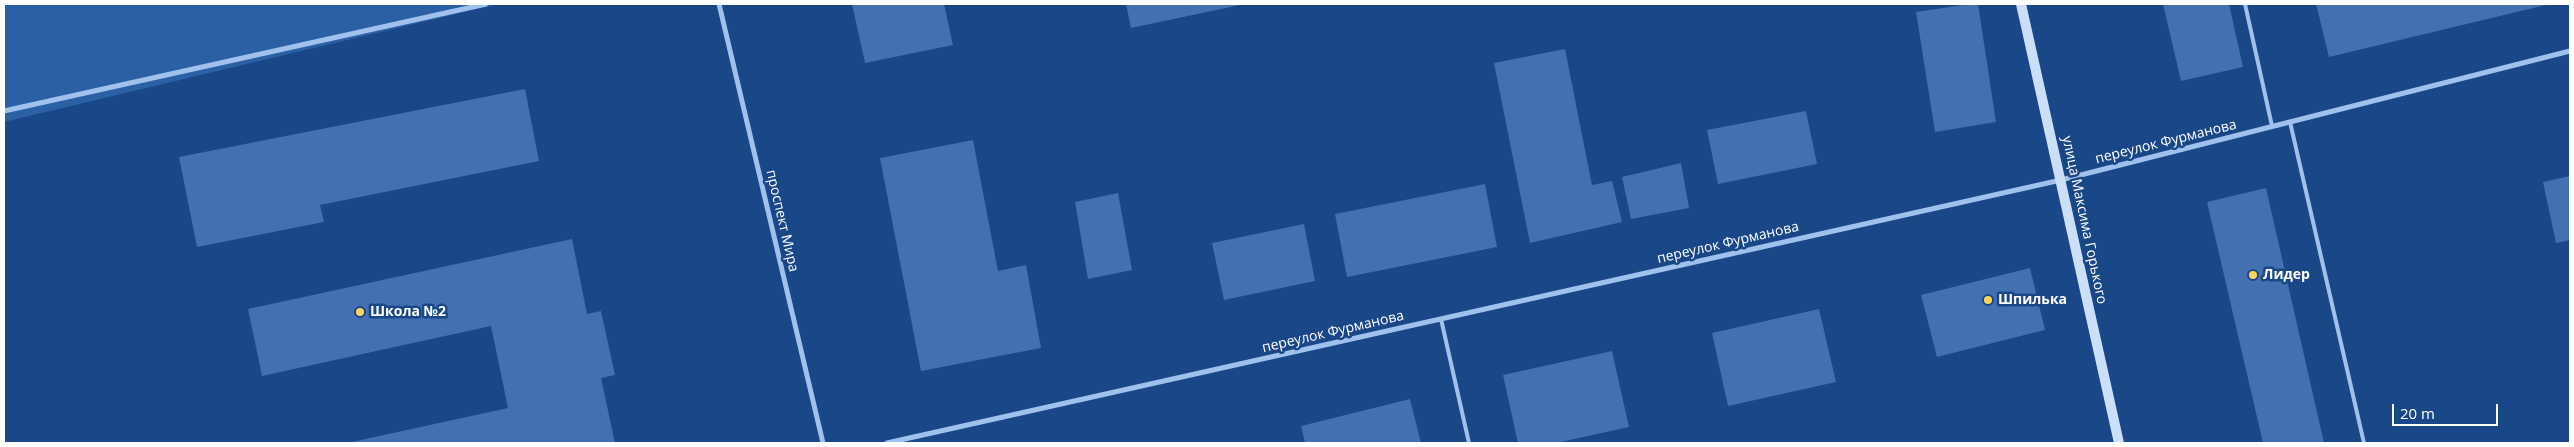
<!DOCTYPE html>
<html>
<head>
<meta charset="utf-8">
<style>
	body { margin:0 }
	#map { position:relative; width:2574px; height:447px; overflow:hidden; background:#194787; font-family:"Open Sans",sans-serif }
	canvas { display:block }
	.frame { position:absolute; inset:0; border:5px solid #fff; pointer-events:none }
	.scale { position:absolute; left:2392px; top:404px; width:106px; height:22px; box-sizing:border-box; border:2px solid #fff; border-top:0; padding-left:6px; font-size:15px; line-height:18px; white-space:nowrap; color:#fff; -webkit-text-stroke:4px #194787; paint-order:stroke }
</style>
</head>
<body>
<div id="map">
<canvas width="2574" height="447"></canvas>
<div class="frame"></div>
<div class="scale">20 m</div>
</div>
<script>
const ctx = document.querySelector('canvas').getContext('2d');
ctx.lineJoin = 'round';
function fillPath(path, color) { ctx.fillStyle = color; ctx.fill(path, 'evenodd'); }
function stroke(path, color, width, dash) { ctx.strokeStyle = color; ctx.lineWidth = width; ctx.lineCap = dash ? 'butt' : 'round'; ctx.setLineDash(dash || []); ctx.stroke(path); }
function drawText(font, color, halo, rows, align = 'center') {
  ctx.font = font + ' "Open Sans",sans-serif'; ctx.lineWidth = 5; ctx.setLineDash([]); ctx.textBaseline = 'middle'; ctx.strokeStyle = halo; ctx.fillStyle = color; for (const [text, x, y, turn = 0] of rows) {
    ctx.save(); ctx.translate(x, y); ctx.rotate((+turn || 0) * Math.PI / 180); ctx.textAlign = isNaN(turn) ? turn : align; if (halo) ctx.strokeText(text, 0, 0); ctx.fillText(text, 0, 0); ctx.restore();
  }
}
fillPath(new Path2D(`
	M4,4H498L4,122Z`), '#2c60a5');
fillPath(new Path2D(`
	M852,4H944L953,45L865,63Z
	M1126,4H1240V5L1131,28Z
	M1970,4H1978L1996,122L1935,132L1916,12Z
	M2163,4H2229L2243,67L2181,81Z
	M2316,4H2550L2329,57Z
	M1565,49L1592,185L1612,181L1622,222L1530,243L1494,63Z
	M525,89L539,161L320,205L324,222L197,247L179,157Z
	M1806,111L1817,164L1718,184L1707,130Z
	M973,140L998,271L1026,265L1041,348L921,371L880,158Z
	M1681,163L1689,208L1631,219L1622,177Z
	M2570,176V240L2556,243L2543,182Z
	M1485,184L1497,247L1347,277L1335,214Z
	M2266,188L2324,443H2263L2207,202Z
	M1118,193L1132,270L1088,279L1075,202Z
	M1304,224L1315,281L1224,300L1212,243Z
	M572,239L587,314L601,311L615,375L601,378L615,443H347L508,408L491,326L262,376L248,309Z
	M2030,268L2045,330L1937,357L1921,295Z
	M1819,309L1836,382L1728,406L1712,333Z
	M1612,351L1629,427L1556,443H1518L1503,375Z
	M1410,399L1421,443H1305L1301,426Z`), '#4270b0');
stroke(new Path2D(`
	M2245,4L2272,126
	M2290,122L2364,443
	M1441,319L1469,443`), '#a0c1ed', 4);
stroke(new Path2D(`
	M719,4L823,443
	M4,111L486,4
	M887,443L2061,180L2570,51`), '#a0c1ed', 5);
stroke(new Path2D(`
	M2021,4L2119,443`), '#ccdff9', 10);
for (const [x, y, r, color] of [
	[2253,275,5,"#ffd35b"],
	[1988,300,5,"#ffd35b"],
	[360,312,5,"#ffd35b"]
]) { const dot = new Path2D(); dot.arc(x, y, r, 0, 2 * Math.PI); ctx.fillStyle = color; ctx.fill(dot); stroke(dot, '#194787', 2); }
drawText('14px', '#fff', '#194787', [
	["переулок Фурманова",2166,142,-14],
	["улица Максима Горького",2084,220,78],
	["проспект Мира",782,221,77],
	["переулок Фурманова",1728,243,-13],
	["переулок Фурманова",1333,332,-13]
]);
drawText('bold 14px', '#fff', '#194787', [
	["Лидер",2263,275],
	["Шпилька",1998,300],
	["Школа №2",370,312]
], 'left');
</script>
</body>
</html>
